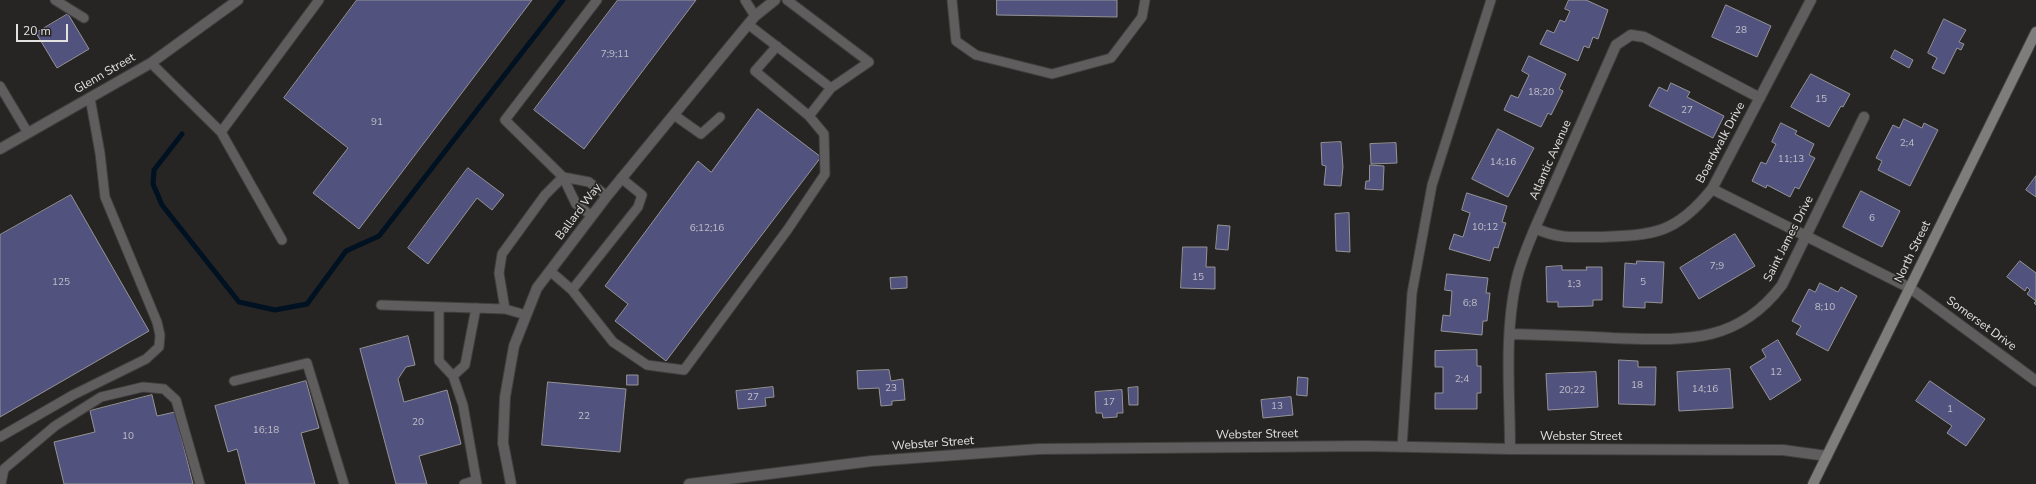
<!DOCTYPE html>
<html>
<head>
<meta charset="utf-8">
<style>
	body { margin:0 }
	#map { position:relative; width:2036px; height:484px; overflow:hidden; background:#262523; font-family:"Nunito Sans",sans-serif }
	canvas { display:block }
	.scale { position:absolute; left:16px; top:24px; width:52px; height:18px; box-sizing:border-box; border:2px solid #e3e2e1; border-top:0; padding-left:5px; font-size:12px; line-height:14px; white-space:nowrap; color:#e3e2e1; -webkit-text-stroke:3px #262523; paint-order:stroke }
</style>
</head>
<body>
<div id="map">
<canvas width="2036" height="484"></canvas>
<div class="scale">20 m</div>
</div>
<script>
const ctx = document.querySelector('canvas').getContext('2d');
ctx.lineJoin = 'round';
function stroke(path, color, width, dash) { ctx.strokeStyle = color; ctx.lineWidth = width; ctx.lineCap = dash ? 'butt' : 'round'; ctx.setLineDash(dash || []); ctx.stroke(path); }
function fillPath(path, color) { ctx.fillStyle = color; ctx.fill(path, 'evenodd'); }
function drawText(font, color, halo, rows, align = 'center') {
  ctx.font = font + ' "Nunito Sans",sans-serif'; ctx.lineWidth = 3.5; ctx.setLineDash([]); ctx.textBaseline = 'middle'; ctx.strokeStyle = halo; ctx.fillStyle = color; for (const [text, x, y, turn = 0] of rows) {
    ctx.save(); ctx.translate(x, y); ctx.rotate((+turn || 0) * Math.PI / 180); ctx.textAlign = isNaN(turn) ? turn : align; if (halo) ctx.strokeText(text, 0, 0); ctx.fillText(text, 0, 0); ctx.restore();
  }
}
stroke(new Path2D(`
	M182,134L154,170L153,184L162,205L239,302L275,310L307,304L346,251L379,236L563,0`), '#001121', 5);
const building = new Path2D(`
	M357,0H532L359,229L313,193L348,148L284,98Z
	M618,0H696L584,149L534,110Z
	M997,0H1117V17L997,15Z
	M1569,0H1586L1608,10L1598,39L1593,37L1589,48L1584,46L1578,61L1540,44L1547,30L1554,33L1560,20L1565,22L1570,11L1565,9Z
	M1726,5L1771,26L1757,57L1712,37Z
	M68,14L89,49L57,68L36,33Z
	M1944,19L1966,30L1959,42L1964,44L1961,50L1957,48L1944,74L1932,68L1937,58L1928,53Z
	M1895,50L1913,60L1909,68L1891,58Z
	M1529,56L1566,74L1559,89L1563,91L1551,115L1548,113L1541,127L1504,110L1511,95L1518,98L1529,75L1522,71Z
	M1811,74L1850,94L1843,107L1841,106L1829,127L1791,107Z
	M1671,83L1690,92L1687,97L1724,116L1713,138L1649,106L1659,87L1667,91Z
	M758,109L821,157L666,361L615,321L628,304L605,286L698,161L711,172Z
	M1904,119L1922,128L1924,123L1938,130L1910,186L1878,170L1882,161L1876,158L1893,125L1899,128Z
	M1781,123L1797,131L1795,134L1814,144L1809,155L1815,158L1799,189L1795,187L1790,197L1767,185L1766,188L1752,181L1761,162L1766,164L1776,144L1772,142Z
	M1498,129L1534,148L1508,197L1472,179Z
	M1341,142L1343,167L1341,186L1324,185L1326,166L1322,165L1321,143Z
	M1396,143L1397,163L1371,164L1370,144Z
	M1370,165L1384,166L1383,190L1365,189L1366,181H1369Z
	M468,168L504,195L492,210L477,198L428,264L408,248Z
	M2036,176V197L2026,190Z
	M1861,191L1900,211L1882,247L1843,227Z
	M1467,193L1507,206L1502,222L1506,223L1498,248L1494,247L1490,261L1449,249L1454,234L1463,237L1470,213L1462,210Z
	M71,195L149,331L0,417V235Z
	M1349,213L1350,252L1336,251L1335,214Z
	M1218,225L1230,226L1228,250L1216,249Z
	M1735,234L1755,266L1699,299L1680,268Z
	M1183,247H1207L1206,267H1215V289L1181,288Z
	M1637,261L1664,262L1662,303L1645,302V308L1623,307L1625,263L1636,264Z
	M2020,261L2036,273V305L2034,303L2036,301L2027,294L2030,290L2027,287L2025,291L2007,277Z
	M1562,266V270H1587L1586,267H1602V300H1593V306L1558,307V302H1547L1546,267Z
	M1447,274L1488,278L1486,293H1490L1487,321H1483L1482,335L1441,331L1443,315L1450,316L1452,291L1445,290Z
	M907,277V288L891,289L890,278Z
	M1820,283L1838,292L1841,287L1857,296L1828,351L1796,334L1801,326L1792,321L1809,289L1815,292Z
	M408,336L415,365L406,367L398,379L404,402L447,390L461,444L419,456L427,484H396L360,349Z
	M1778,340L1801,380L1770,400L1750,367L1766,357L1762,350Z
	M1477,350V366H1481V393H1477V409H1435V393H1443V367H1435V351Z
	M1619,360L1638,361V367H1656L1655,405L1619,404Z
	M1730,369L1733,408L1679,411L1677,372Z
	M889,370L891,381L903,379L905,400L892,401V405L881,406L879,388L858,389L857,371Z
	M1596,372L1598,407L1548,410L1546,374Z
	M627,375H638V385H627Z
	M1298,377L1308,378L1307,396L1297,395Z
	M306,381L319,428L301,433L315,484H246L237,449L228,452L215,406Z
	M1930,381L1985,419L1966,446L1947,433L1952,426L1916,401Z
	M548,382L626,389L620,452L542,445Z
	M773,387L774,397L765,398L766,406L738,409L736,391Z
	M1138,387V405H1129L1128,388Z
	M1122,390L1123,413H1117V417L1103,418L1102,413H1096L1095,392Z
	M152,395L157,416L175,412L193,484H64L54,442L95,432L90,411Z
	M1291,397L1293,415L1263,418L1261,400Z`);
fillPath(building, '#52527e');
stroke(building, '#949497', 1);
const lane = new Path2D(`
	M55,0L84,18
	M745,0L755,16
	M787,0L869,62L831,88
	M952,0L956,41L976,55L1052,74L1111,58L1142,17L1145,0
	M749,25L831,88L809,116L755,71L777,46
	M151,63L221,132L319,0
	M0,86L28,133
	M674,115L701,134L720,117
	M221,132L282,240
	M563,177L589,182L607,196
	M592,216L576,204L563,177L505,120L597,0
	M550,271L572,290L613,342L647,365L684,370L788,229L825,174L824,134L809,116
	M572,290L638,207L642,195L621,178
	M381,305L505,309
	M439,307V361L453,376L465,365L476,308
	M526,315L505,309L499,273L502,254L545,195L563,177
	M453,376L463,405L477,484
	M234,381L307,363L344,484
	M0,437L73,395L146,359L159,347L160,335L157,322L105,197L100,153L90,98
	M1402,447L1412,293L1432,185L1491,0
	M1,484L4,469L55,426L101,397L143,387L164,389L176,400L200,484
	M464,484L476,480`);
const street = new Path2D(`
	M0,149L151,63L238,0
	M1712,189L1910,288L2036,381
	M1535,228C1558,239 1573,237 1598,237C1653,235 1675,235 1712,189L1811,0
	M1510,334C1544,335 1579,336 1613,338C1681,340 1736,346 1782,285L1864,117
	M1510,449C1510,396 1504,335 1516,282C1520,263 1528,245 1535,228L1616,45L1631,35L1644,37L1760,98
	M511,484L503,443L505,397L514,346L537,288L607,196L731,45L755,16L775,0
	M689,484L872,461L1039,449L1365,446L1510,449L1783,450L1827,456`);
const secondary = new Path2D(`
	M1813,484L2036,32`);
stroke(lane, '#403f3e', 11);
stroke(street, '#403f3e', 12);
stroke(secondary, '#403f3e', 12);
stroke(lane, '#5f5d5d', 9);
stroke(street, '#5f5d5d', 10);
stroke(secondary, '#7f7d7c', 10);
drawText('10px', '#bfbec8', null, [
	["28",1741,31],
	["7;9;11",615,55],
	["18;20",1541,93],
	["15",1821,100],
	["27",1687,111],
	["91",377,123],
	["2;4",1907,144],
	["11;13",1791,160],
	["14;16",1503,163],
	["6",1872,219],
	["10;12",1485,228],
	["6;12;16",707,229],
	["7;9",1717,267],
	["15",1198,278],
	["125",61,283],
	["5",1643,283],
	["1;3",1574,285],
	["6;8",1470,304],
	["8;10",1825,308],
	["12",1776,373],
	["2;4",1462,380],
	["18",1637,386],
	["23",891,389],
	["14;16",1705,390],
	["20;22",1572,391],
	["27",753,398],
	["17",1109,403],
	["13",1277,407],
	["1",1950,410],
	["22",584,417],
	["20",418,423],
	["16;18",266,431],
	["10",128,437]
]);
drawText('12px', '#e3e2e1', '#262523', [
	["Glenn Street",105,74,-30],
	["Boardwalk Drive",1721,143,-62],
	["Atlantic Avenue",1551,160,-66],
	["Ballard Way",579,212,-53],
	["Saint James Drive",1789,239,-63],
	["North Street",1913,252,-64],
	["Somerset Drive",1981,324,36],
	["Webster Street",1257,435,-1],
	["Webster Street",1581,437],
	["Webster Street",933,444,-4]
]);
</script>
</body>
</html>
